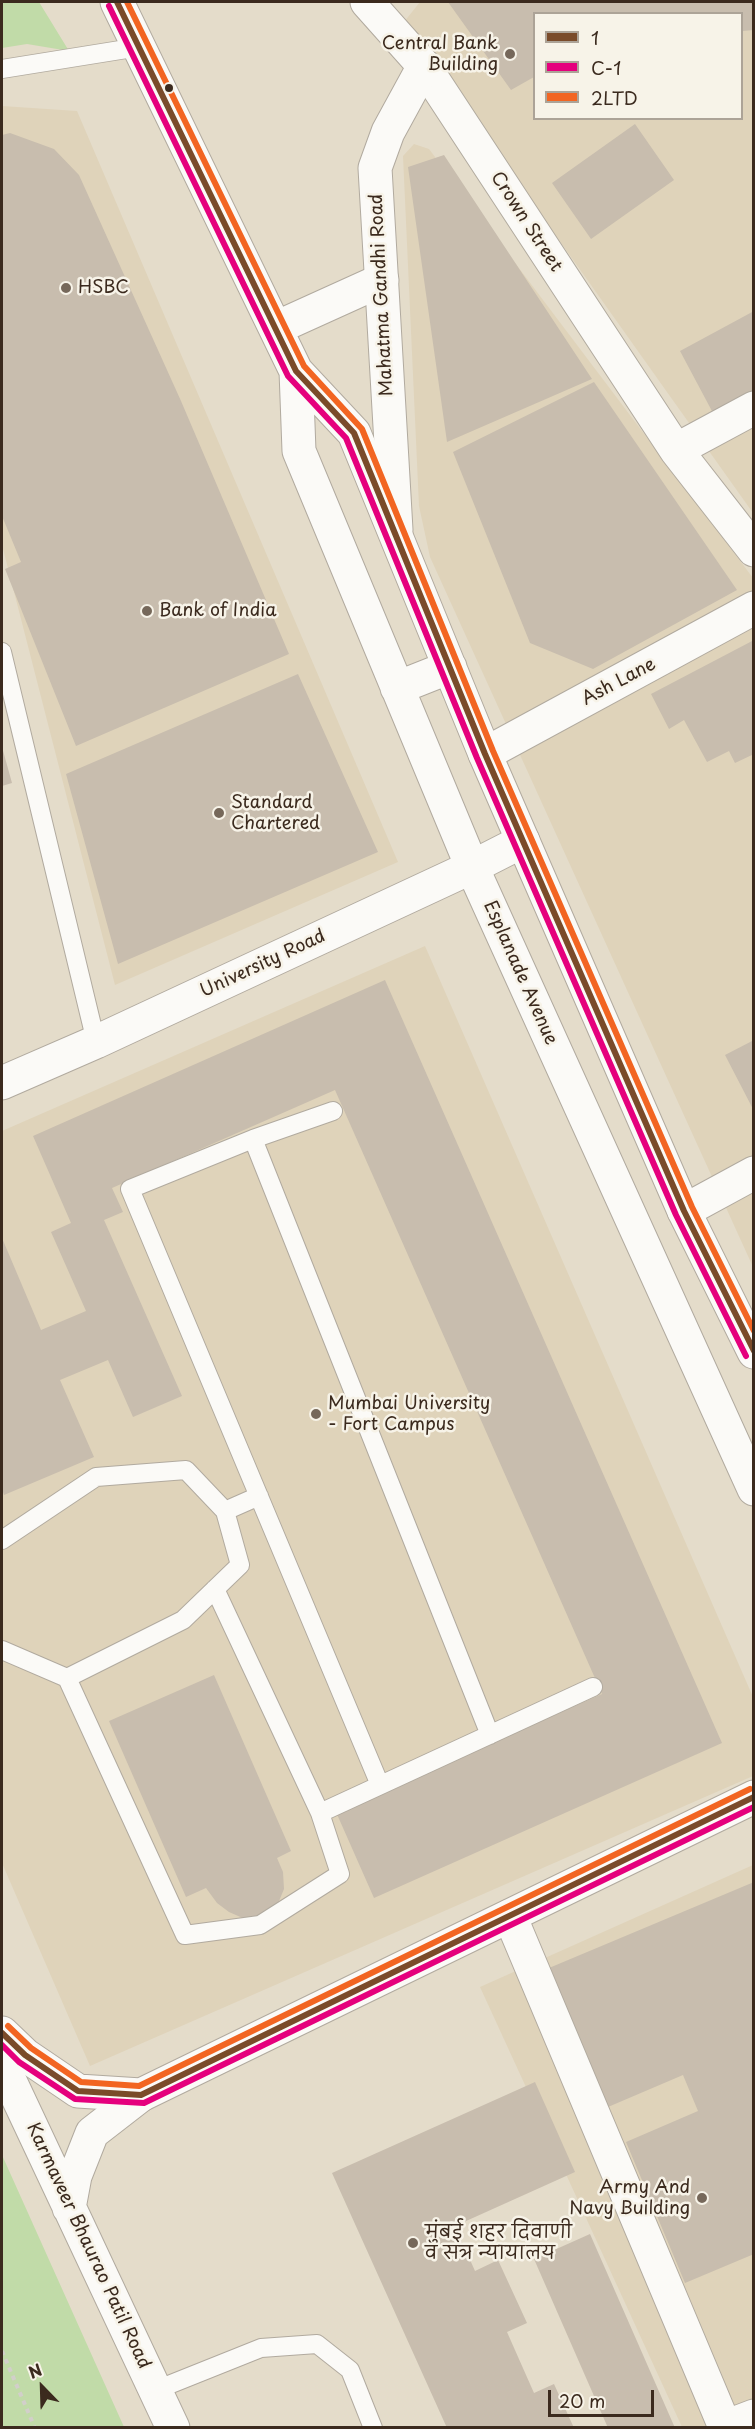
<!DOCTYPE html>
<html>
<head>
<meta charset="utf-8">
<style>
	body { margin:0 }
	#map { position:relative; width:755px; height:2429px; overflow:hidden; background:#e4dcca; font-family:"Playpen Sans",sans-serif }
	canvas { display:block }
	.frame { position:absolute; inset:0; border:3px solid #3b2a1e; pointer-events:none }
	.legend { position:absolute; left:533px; top:12px; width:210px; height:108px; box-sizing:border-box; background:#f7f3e8; border:2px solid #aca397; margin:0; padding:8px 10px; list-style:none; font-size:18px; color:#3b2a1e }
	.legend li { display:flex; align-items:center; gap:12px; height:30px }
	.legend b { width:30px; border:2px solid #aca397 }
	.north { position:absolute; left:12px; top:2357px; width:60px; height:60px; -webkit-text-stroke:4px #f7f3e8; paint-order:stroke; rotate:337deg; font-size:16px; font-weight:700; line-height:24px; text-align:center; color:#3b2a1e }
	.north::after { content:''; display:block; margin:auto; width:21px; height:27px; background:#3b2a1e; clip-path:polygon(50% 0,100% 100%,50% 72%,0 100%) }
	.scale { position:absolute; left:548px; top:2390px; width:106px; height:27px; box-sizing:border-box; border:3px solid #3b2a1e; border-top:0; padding-left:8px; font-size:18px; line-height:21px; white-space:nowrap; color:#3b2a1e; -webkit-text-stroke:4px #f7f3e8; paint-order:stroke }
</style>
</head>
<body>
<div id="map">
<canvas width="755" height="2429"></canvas>
<div class="frame"></div>
<ul class="legend">
<li><b style="height:8px;background:#7a4b2a"></b>1</li>
<li><b style="height:8px;background:#e5007d"></b>C-1</li>
<li><b style="height:8px;background:#f26522"></b>2LTD</li>
</ul>
<div class="north">N</div>
<div class="scale">20 m</div>
</div>
<script>
const ctx = document.querySelector('canvas').getContext('2d');
ctx.lineJoin = 'round';
function fillPath(path, color) { ctx.fillStyle = color; ctx.fill(path, 'evenodd'); }
function stroke(path, color, width, dash) { ctx.strokeStyle = color; ctx.lineWidth = width; ctx.lineCap = dash ? 'butt' : 'round'; ctx.setLineDash(dash || []); ctx.stroke(path); }
function drawText(font, color, halo, rows, align = 'center') {
  ctx.font = font + ' "Playpen Sans","Playpen Sans Deva",sans-serif'; ctx.lineWidth = 5; ctx.setLineDash([]); ctx.textBaseline = 'middle'; ctx.strokeStyle = halo; ctx.fillStyle = color; for (const [text, x, y, turn = 0] of rows) {
    ctx.save(); ctx.translate(x, y); ctx.rotate((+turn || 0) * Math.PI / 180); ctx.textAlign = isNaN(turn) ? turn : align; if (halo) ctx.strokeText(text, 0, 0); ctx.fillText(text, 0, 0); ctx.restore();
  }
}
fillPath(new Path2D(`
	M420,2H753V513L404,22ZM534,14H742V118H534Z
	M2,106L77,111L398,862L115,985L2,545Z
	M414,144L429,149L753,578V1267L430,557L419,506L403,156Z
	M425,946L753,1697V1776L90,2066L2,1863V1131Z
	M753,1865V2427H682L480,1987Z`), '#dfd3ba');
fillPath(new Path2D(`
	M2,2H39L69,51L27,44L2,48Z
	M2,2155L124,2427H2Z`), '#c1dba8');
fillPath(new Path2D(`
	M448,2H754V30L742,31V14H534V77L511,90Z
	M635,124L674,180L591,239L552,183Z
	M10,133L54,149L79,175L181,401L289,654L76,746L5,569L21,562L2,516V135Z
	M444,155L592,379L447,442L408,167Z
	M754,311V392L713,413L680,351Z
	M594,382L737,590L593,669L530,643L453,452Z
	M754,640V754L735,763L729,751L707,762L684,720L669,729L651,694Z
	M298,674L378,852L118,964L66,774Z
	M2,747L12,783L2,786Z
	M385,980L722,1743L374,1898L336,1812L602,1694L335,1090L112,1188L123,1212L104,1220L182,1396L133,1417L108,1360L60,1380L94,1457L4,1495L2,1489V1238L41,1330L86,1311L51,1232L71,1223L33,1136Z
	M754,1040V1111L725,1055Z
	M214,1675L291,1851L277,1858L283,1872L284,1889L277,1906L263,1917L245,1919L229,1912L217,1903L206,1888L186,1897L109,1721Z
	M754,1882V2254L685,2283L626,2142L698,2111L683,2075L608,2107L549,1968Z
	M535,2082L575,2172L455,2226L475,2271L498,2260L527,2323L507,2332L534,2393L554,2384L574,2428H447L332,2173Z
	M590,2234L675,2428H608L534,2259Z`), '#c8bdae');
const service = new Path2D(`
	M2,69L139,47
	M2,652L96,1042
	M333,1111L253,1139L130,1189L380,1785
	M253,1139L490,1735
	M225,1511L259,1496
	M2,1540L96,1477L186,1470L225,1511L240,1565L183,1620L67,1678L2,1650
	M67,1678L185,1935L260,1925L340,1874L320,1813L215,1589
	M320,1813L593,1687
	M156,2390L261,2348L317,2344L350,2370L373,2428`);
const minor = new Path2D(`
	M424,66L676,450L754,550
	M676,450L754,408
	M485,754L754,608
	M2,1083L96,1042L472,867L523,841
	M684,1211L754,1173
	M510,1916L725,2427L754,2416`);
const tertiary = new Path2D(`
	M367,2L424,66L388,132L375,168L396,530`);
const secondary = new Path2D(`
	M2,2064L173,2428
	M69,2208L75,2176L92,2133L141,2095`);
const primary = new Path2D(`
	M117,2L296,371L354,433L485,754L684,1211L754,1352
	M276,328L382,280
	M296,371L299,451L472,867L754,1489
	M397,688L450,667
	M2,2033L25,2055L78,2091L141,2095L754,1797`);
stroke(service, '#b1aa9f', 20);
stroke(minor, '#b1aa9f', 35);
stroke(tertiary, '#b1aa9f', 35);
stroke(secondary, '#b1aa9f', 35);
stroke(primary, '#b1aa9f', 35);
stroke(new Path2D(`
	M2,2351L35,2428`), '#d2cfca', 4, [4.5, 4.5]);
stroke(service, '#fbfaf7', 18);
stroke(minor, '#fbfaf7', 33);
stroke(tertiary, '#fbfaf7', 33);
stroke(secondary, '#fbfaf7', 33);
stroke(primary, '#fbfaf7', 33);
stroke(new Path2D(`
	M117,2L296,371L354,433L485,754L684,1211L754,1351
	M2,2033L25,2055L78,2091L141,2095L754,1797`), '#7a4b2a', 6);
stroke(new Path2D(`
	M109,6L288,376L346,438L477,758L676,1215L746,1356
	M2,2045L19,2062L75,2099L144,2103L754,1807`), '#e5007d', 6);
stroke(new Path2D(`
	M127,2L304,366L362,429L493,751L692,1207L754,1331
	M8,2026L31,2048L81,2082L139,2086L750,1789`), '#f26522', 6);
for (const [x, y, r, color] of [
	[510,54,6,"#76685a"],
	[169,88,5,"#3b2a1e"],
	[66,288,6,"#76685a"],
	[147,611,6,"#76685a"],
	[219,813,6,"#76685a"],
	[316,1414,6,"#76685a"],
	[702,2198,6,"#76685a"],
	[413,2243,6,"#76685a"]
]) { const dot = new Path2D(); dot.arc(x, y, r, 0, 2 * Math.PI); ctx.fillStyle = color; ctx.fill(dot); stroke(dot, '#f7f3e8', 2); }
drawText('18px', '#3b2a1e', '#f7f3e8', [
	["Central Bank",498,44,"right"],
	["Building",498,65,"right"],
	["HSBC",78,288],
	["Bank of India",159,611],
	["Standard",231,803],
	["Chartered",231,824],
	["Mumbai University",328,1404],
	["- Fort Campus",328,1425],
	["Army And",690,2188,"right"],
	["Navy Building",690,2209,"right"],
	["मुंबई शहर दिवाणी",425,2233],
	["व सत्र न्यायालय",425,2254]
], 'left');
drawText('18px', '#3b2a1e', '#f7f3e8', [
	["Crown Street",526,222,57],
	["Mahatma Gandhi Road",382,295,-93],
	["Ash Lane",619,682,-28],
	["University Road",263,964,-25],
	["Esplanade Avenue",520,973,66],
	["Karmaveer Bhaurao Patil Road",88,2246,65]
]);
</script>
</body>
</html>
